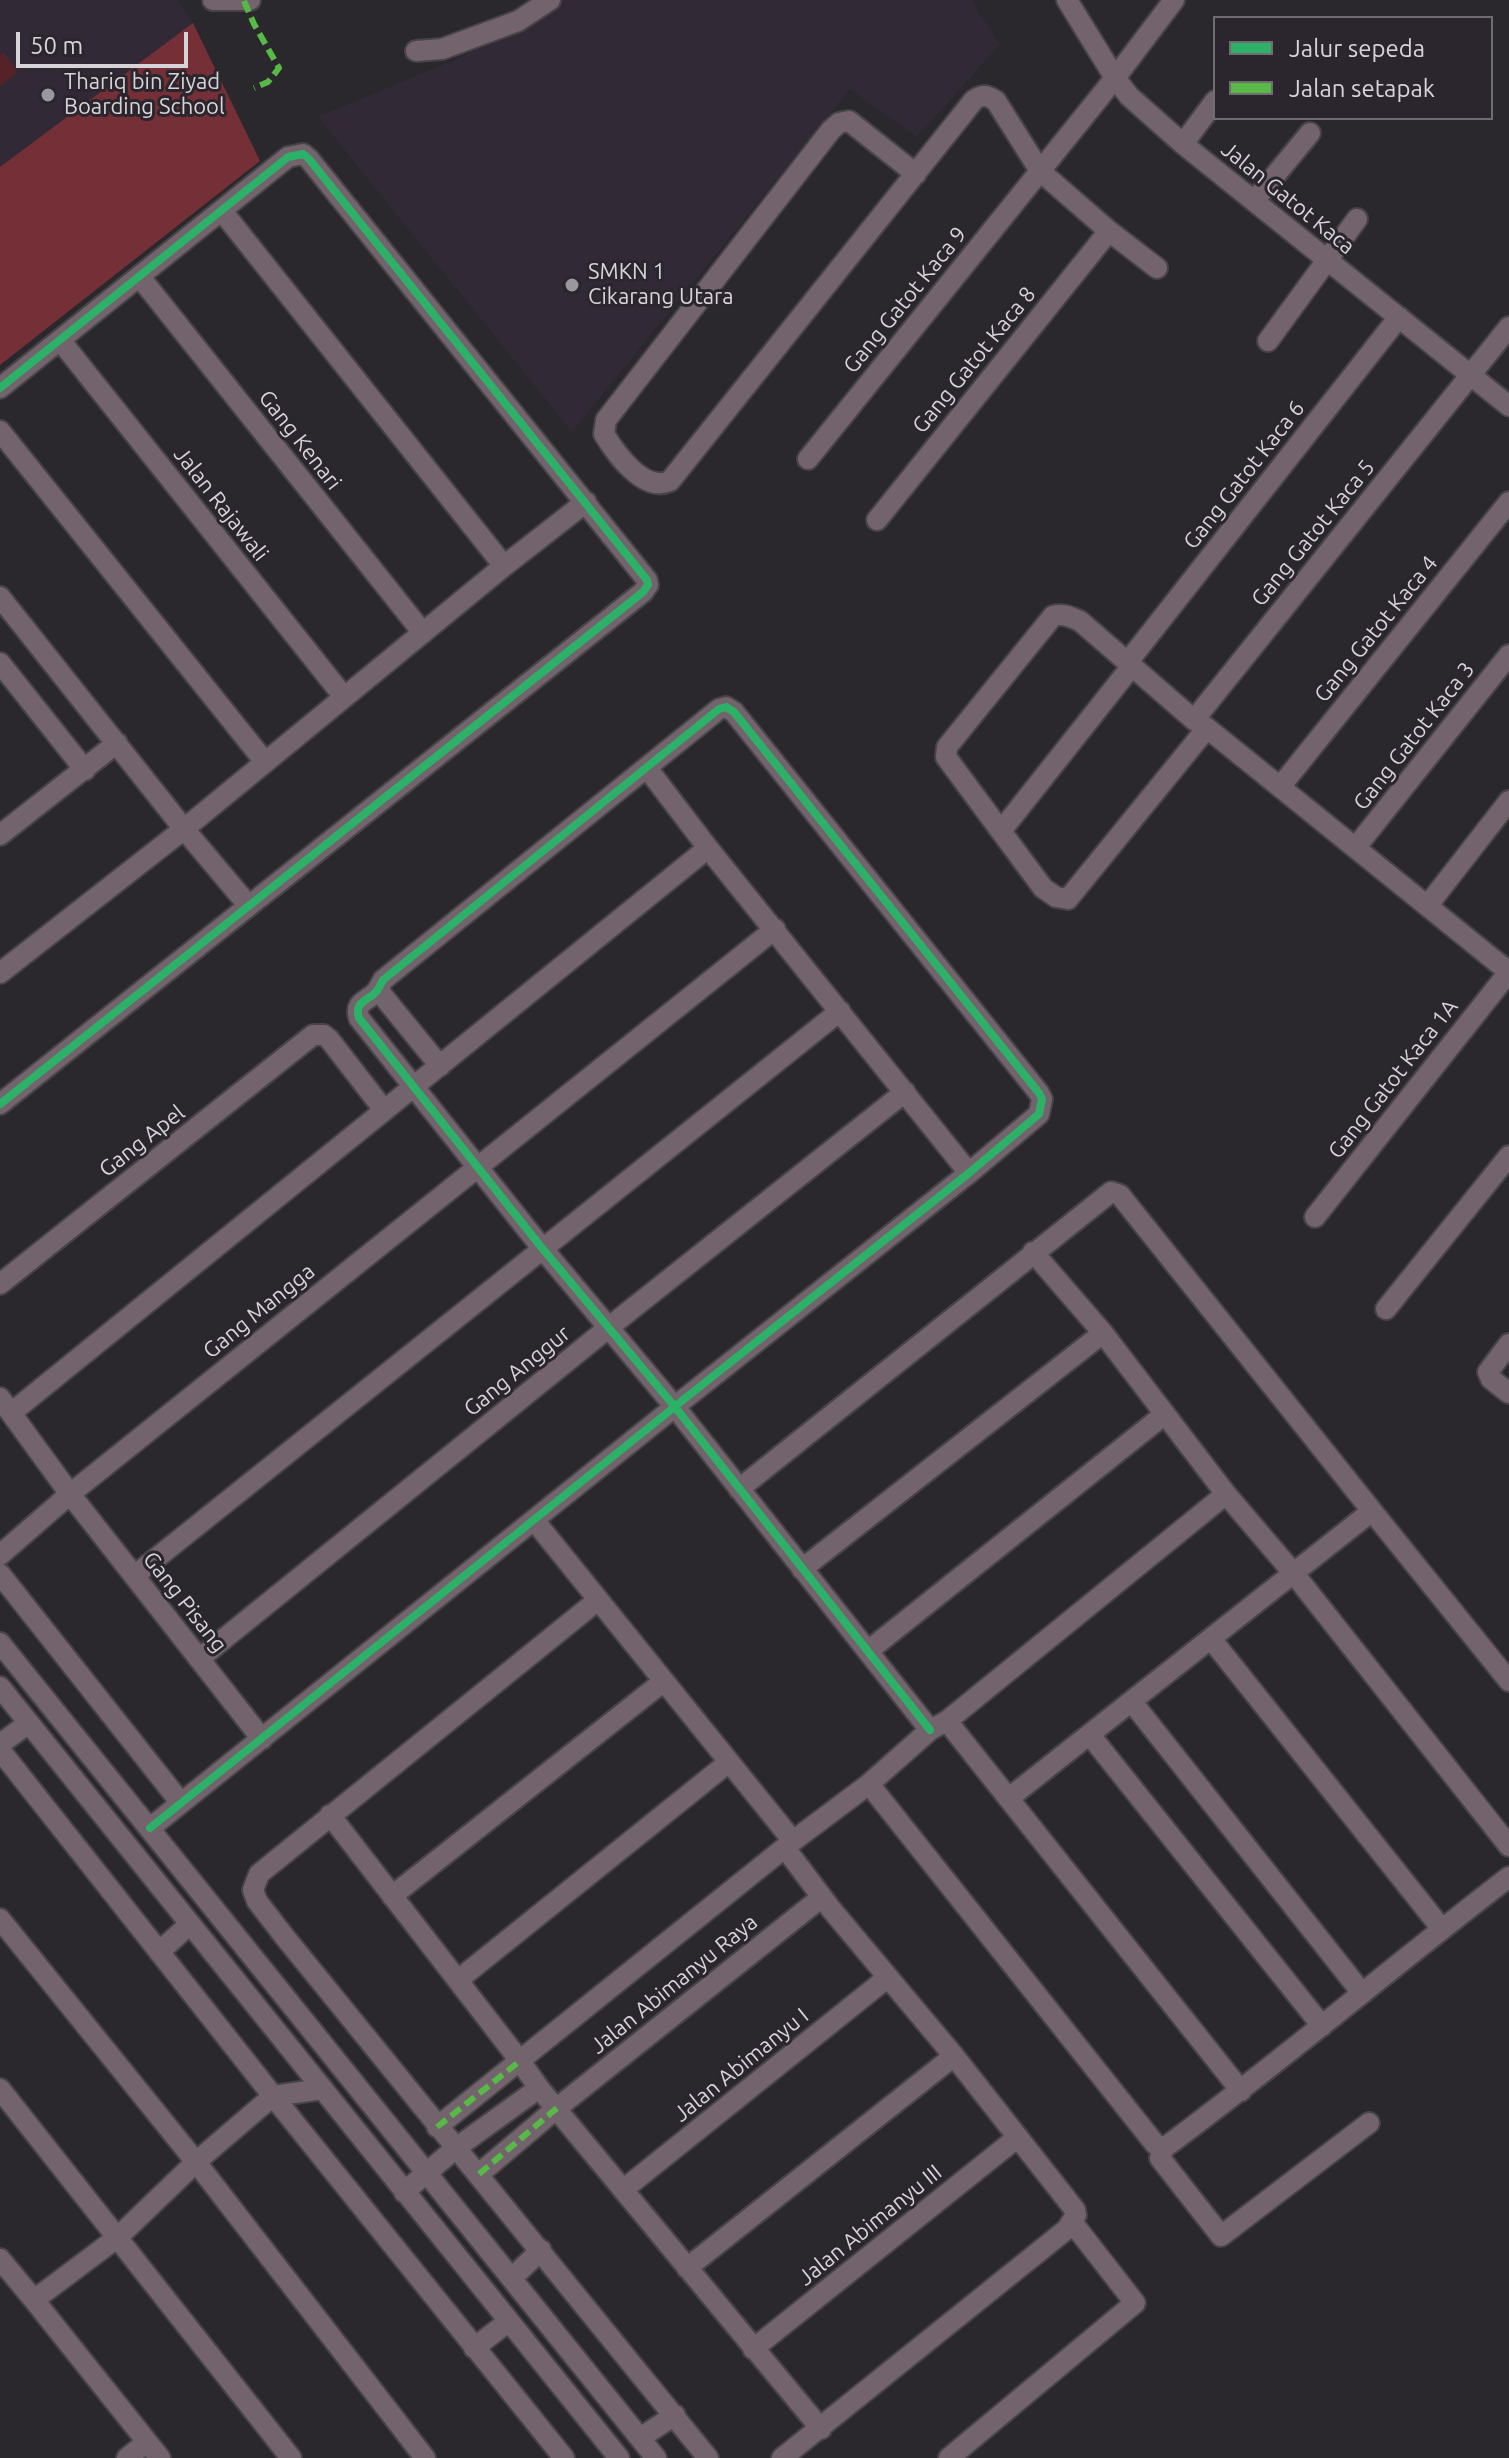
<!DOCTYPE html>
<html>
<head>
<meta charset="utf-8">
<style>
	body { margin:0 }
	#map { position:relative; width:1509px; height:2458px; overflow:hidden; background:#2a282c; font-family:Ubuntu,sans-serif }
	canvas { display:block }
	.legend { position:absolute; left:1213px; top:16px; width:280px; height:104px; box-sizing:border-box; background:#2b262e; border:2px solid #706c72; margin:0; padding:10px 14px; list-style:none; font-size:24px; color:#d7d4d9 }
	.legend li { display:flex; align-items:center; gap:16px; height:40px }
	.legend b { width:40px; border:2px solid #706c72 }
	.scale { position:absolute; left:16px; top:32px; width:172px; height:36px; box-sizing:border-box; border:4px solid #d7d4d9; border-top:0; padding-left:10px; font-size:24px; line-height:28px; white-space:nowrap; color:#d7d4d9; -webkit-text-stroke:6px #2b262e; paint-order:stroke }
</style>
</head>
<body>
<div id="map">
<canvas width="1509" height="2458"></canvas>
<ul class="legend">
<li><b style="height:10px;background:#2db169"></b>Jalur sepeda</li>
<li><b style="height:10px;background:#58b947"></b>Jalan setapak</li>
</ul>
<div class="scale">50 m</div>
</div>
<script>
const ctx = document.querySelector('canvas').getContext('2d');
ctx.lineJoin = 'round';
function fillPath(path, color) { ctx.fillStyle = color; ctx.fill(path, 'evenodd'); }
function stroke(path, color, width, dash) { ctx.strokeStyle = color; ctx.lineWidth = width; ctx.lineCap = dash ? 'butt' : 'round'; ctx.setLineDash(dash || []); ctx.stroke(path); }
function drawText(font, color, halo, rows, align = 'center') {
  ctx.font = font + ' Ubuntu,sans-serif'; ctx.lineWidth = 6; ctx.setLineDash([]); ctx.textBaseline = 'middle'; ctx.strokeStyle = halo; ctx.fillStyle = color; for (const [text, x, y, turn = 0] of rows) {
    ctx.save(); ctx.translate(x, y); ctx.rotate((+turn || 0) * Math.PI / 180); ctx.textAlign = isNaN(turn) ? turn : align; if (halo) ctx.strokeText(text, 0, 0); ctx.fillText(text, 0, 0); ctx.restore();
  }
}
fillPath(new Path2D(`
	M0,0H177L193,23L0,167Z
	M549,0H971L1000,44L917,137L850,89L572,432L318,117L464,56Z`), '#312a36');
fillPath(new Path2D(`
	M4,53L18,72L0,86V55Z`), '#552228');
fillPath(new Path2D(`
	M193,23L260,161L0,365V167Z`), '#743036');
const minor = new Path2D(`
	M213,0H250
	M1067,0L1115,78L1129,96L1183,144L1509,406
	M416,51L442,49L518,21L550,0
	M1183,144L1215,101
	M916,174L849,121L839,123L831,130L606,420L604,434C616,454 644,493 670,481L974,100C983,94 987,95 996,101L1040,171L1109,231L1157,268
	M1254,201L1310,133
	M222,211L504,566
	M140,277L423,633
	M60,340L344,697
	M1268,341L1357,219
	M0,388L288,157L303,154L309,159L647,580L648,585L643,592L0,1104
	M0,431L265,762
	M808,459L1115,78L1174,0
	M877,520L1109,231
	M0,597L184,829L248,905
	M0,663L85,770
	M1127,663L1399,317
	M1194,720L1509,327
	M1207,728L1068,899L1056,897L1043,888L946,757L947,747L1053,616C1064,613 1070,617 1080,621L1194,720L1207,728L1509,972
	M647,768L708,848L969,1173
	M1280,787L1509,502
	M1001,831L1131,667
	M0,835L117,743
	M1356,847L1509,655
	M1428,905L1509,801
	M0,973L184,829L504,566L586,502
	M378,990L440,1066
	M1315,1217L1509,972
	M0,1284L313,1035H324L329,1039L384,1110
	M1386,1309L1509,1156
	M1509,1344L1488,1372L1491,1379L1509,1393
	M0,1398L70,1494L262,1739
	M11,1413L708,848
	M739,1489L1111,1192L1120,1195L1372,1511
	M1226,1494L1295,1575L1509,1846
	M534,1520L793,1841
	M0,1555L70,1494L775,929
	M802,1569L1103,1333
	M0,1574L181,1803
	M134,1576L840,1011
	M598,1600L259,1874L253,1890L257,1901L284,1936L708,2458
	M1212,1640L1442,1929
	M0,1643L656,2458
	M868,1651L1165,1414
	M199,1659L618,1320L905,1092
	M0,1687L619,2458
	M1132,1702L1362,1993
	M947,1721L1241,2091
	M1090,1735L1322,2026
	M0,1744L29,1723
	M0,1750L273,2096L564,2458
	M869,1784L1155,2144L1164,2148
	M1009,1798L1372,1511L1509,1681
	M330,1815L520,2061L539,2088L821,2429
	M150,1828L667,1413L683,1400L969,1173L1039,1114L1042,1099L1039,1093L734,712L726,707L719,709L383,980C381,984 379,988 376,992C366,1002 354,1002 359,1018L542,1248L675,1407L930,1730
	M392,1896L664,1681
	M0,1919L196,2162L425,2458
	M159,1952L190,1924
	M458,1980L729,1762
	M0,2089L291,2458
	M1369,2123L1221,2236L1160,2158L1164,2148C1282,2061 1393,1966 1509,1877
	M437,2127L793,1841L869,1784L930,1730L947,1721L1226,1494L1103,1333L1033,1252
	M479,2174L557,2108L822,1897
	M624,2189L887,1978
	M404,2192L456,2148L539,2088
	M0,2259L34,2300L118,2237L196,2162L273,2096L323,2089
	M687,2268L954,2056
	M512,2278L541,2250
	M34,2300L160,2458
	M474,2348L509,2321
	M753,2349L1018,2137
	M640,2438L675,2415
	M127,2458L147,2442
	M782,2458L1067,2229L1076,2215L1075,2210L954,2056L831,1909L785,1848
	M949,2458L1135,2303L1072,2222`);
stroke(minor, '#464447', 24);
stroke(minor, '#72636c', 20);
stroke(new Path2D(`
	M244,1L254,24L279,68L268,82L254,88
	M437,2127L520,2061
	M479,2174L557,2108`), '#58b947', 6, [12, 6]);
stroke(new Path2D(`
	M0,388L288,157L303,154L309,159L647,580L648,585L643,592L0,1104
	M150,1828L667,1413L683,1400L969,1173L1039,1114L1042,1099L1039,1093L734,712L726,707L719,709L383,980C381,984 379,988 376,992C366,1002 354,1002 359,1018L542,1248L675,1407L930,1730`), '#2db169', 8);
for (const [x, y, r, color] of [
	[48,95,8,"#9a989c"],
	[572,285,8,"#9a989c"]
]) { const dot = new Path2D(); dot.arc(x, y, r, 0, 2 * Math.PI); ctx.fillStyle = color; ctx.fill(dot); stroke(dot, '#2b262e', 3); }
drawText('22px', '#d7d4d9', '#2b262e', [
	["Thariq bin Ziyad",64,82],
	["Boarding School",64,107],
	["SMKN 1",588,272],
	["Cikarang Utara",588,297]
], 'left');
drawText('22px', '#d7d4d9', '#2b262e', [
	["Jalan Gatot Kaca",1288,198,39],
	["Gang Gatot Kaca 9",905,300,-51],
	["Gang Gatot Kaca 8",974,360,-51],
	["Gang Kenari",300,440,52],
	["Gang Gatot Kaca 6",1244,475,-52],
	["Jalan Rajawali",221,504,52],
	["Gang Gatot Kaca 5",1313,533,-51],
	["Gang Gatot Kaca 4",1376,629,-51],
	["Gang Gatot Kaca 3",1414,736,-52],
	["Gang Gatot Kaca 1A",1393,1079,-52],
	["Gang Apel",142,1141,-38],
	["Gang Mangga",259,1311,-39],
	["Gang Anggur",517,1371,-39],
	["Gang Pisang",185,1602,52],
	["Jalan Abimanyu Raya",674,1984,-39],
	["Jalan Abimanyu I",741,2065,-39],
	["Jalan Abimanyu III",870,2225,-39]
]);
</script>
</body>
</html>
